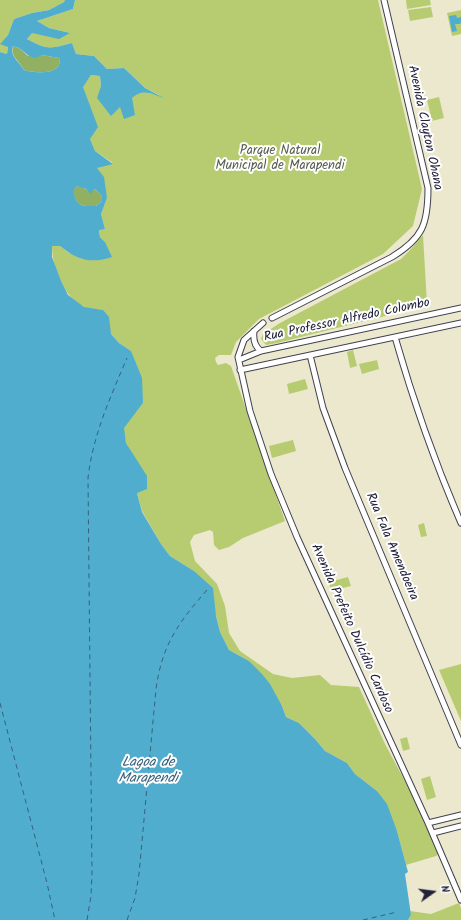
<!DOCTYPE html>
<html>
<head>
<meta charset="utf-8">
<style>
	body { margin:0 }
	#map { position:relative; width:461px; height:920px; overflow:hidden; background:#ece8cd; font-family:Kalam,sans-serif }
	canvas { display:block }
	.north { position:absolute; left:413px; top:872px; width:40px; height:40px; -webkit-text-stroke:3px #fff; paint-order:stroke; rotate:76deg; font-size:11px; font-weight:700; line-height:16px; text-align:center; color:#22223b }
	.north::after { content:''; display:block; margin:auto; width:14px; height:18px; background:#22223b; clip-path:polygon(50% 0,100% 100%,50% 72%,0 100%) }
</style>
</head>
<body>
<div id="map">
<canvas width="461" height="920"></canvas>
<div class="north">N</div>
</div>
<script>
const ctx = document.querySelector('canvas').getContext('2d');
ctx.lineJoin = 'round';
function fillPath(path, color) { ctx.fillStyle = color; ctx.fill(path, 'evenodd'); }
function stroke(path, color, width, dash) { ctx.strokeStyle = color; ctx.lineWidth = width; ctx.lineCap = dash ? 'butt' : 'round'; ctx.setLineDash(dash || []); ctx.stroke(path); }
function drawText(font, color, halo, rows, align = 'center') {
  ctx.font = font + ' Kalam,sans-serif'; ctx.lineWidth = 4; ctx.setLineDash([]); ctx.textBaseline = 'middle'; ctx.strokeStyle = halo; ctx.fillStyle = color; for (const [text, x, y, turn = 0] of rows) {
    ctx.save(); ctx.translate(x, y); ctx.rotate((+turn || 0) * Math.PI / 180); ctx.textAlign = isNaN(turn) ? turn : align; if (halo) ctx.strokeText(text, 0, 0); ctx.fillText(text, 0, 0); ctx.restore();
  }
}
fillPath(new Path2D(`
	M0,0H65L64,2L49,10L32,13L14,19L8,35L1,43L8,46L7,54L0,52Z
	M75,0H378L422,189L413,226L383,254L259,319L236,342L231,355H219L215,358L216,362L218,365L226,363L231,366L285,521L243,538L229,547L219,550L214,545L213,532L210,530L194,535L190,542L195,561L217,584L225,606L229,633L240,651L273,674L292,678L320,675L331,685L359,687L385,744L421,811L439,854L436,856L406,865L397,831L377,791L355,774L347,763L325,751L315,739L299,723L286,717L282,706L249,661L229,650L220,632L216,616L194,571L170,556L161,544L142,511L137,493L131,452L126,443L123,428L143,403L131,351L119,343L111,334L102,310C97,309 89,309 84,307C64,298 52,267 52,246H60L69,253L105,242L100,237L99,229H105L101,214L107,198L96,168L113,163L95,151L90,139L83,86L91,75L100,76L101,86L120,107L138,93L145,92L161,96L145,88L124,68L107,69L94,56L76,54L72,43C50,49 47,50 27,39L31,33H70L49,28L37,21L73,9Z
	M406,0H430L431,5L407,9Z
	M431,7L433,17L410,21L408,10Z
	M461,10V34L452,36L447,13Z
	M439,97L444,118L432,121L427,100Z
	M423,235L427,304L389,315L277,343L266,345L261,339L263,334L280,323L401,259L410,250Z
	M353,350L357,366L350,368L347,352Z
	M377,360L379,369L362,374L359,364Z
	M305,379L308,389L289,394L287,384Z
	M293,440L296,451L272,458L269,446Z
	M424,523L427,536L421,537L418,525Z
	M348,577L351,586L331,591L329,582Z
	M461,664V721L439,670Z
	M407,737L410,749L403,751L400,739Z
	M430,776L436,797L427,800L421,779Z
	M459,903L461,908V920H408L411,915L410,911L431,914Z`), '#b7cc70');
fillPath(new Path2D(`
	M13,46L19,48L28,56L42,55L59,58C64,76 33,73 24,70C20,61 10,57 13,46Z
	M77,186L82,187L89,191L95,189C99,193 103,195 102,201L96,206C92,206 89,206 86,206C77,206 73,196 73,189Z`), '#91b062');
fillPath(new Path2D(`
	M65,0H75L73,9L37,21L49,28L70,33L59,39L32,33L27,39C47,50 50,49 72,43L76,54L94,56L107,69L124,68L145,88L164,98C151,94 143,88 132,98L135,115L124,119L120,107L111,116L97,98L101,86L100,76L91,75L83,87L98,127L90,139L95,151L113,164L97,168L104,177L107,198L101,214L105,229L99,230L100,237L105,242L112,257C91,264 77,260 60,246H52V257L61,281L68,295L84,307L103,310L109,317L111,334L119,343L131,351L142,378L143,403L124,428L126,443L147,476V489L137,493L142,512L161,544L170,556L194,571L213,588L216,616L220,632L229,650L249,661L262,674L270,684L282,706L286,717L299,723L315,739L325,751L347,763L355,774L377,791L387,804L397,831L408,872L405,874L411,915L408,920H0V52L7,54L8,47L0,44L8,35L14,19L32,13L49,10L64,2ZM13,46L19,48L29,56L35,58L42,55L59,58C64,76 33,73 24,70C20,62 9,56 13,46ZM77,186L86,189L91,194L93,190L95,189C99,193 103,195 102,201L96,206C92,206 89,206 86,206C77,206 73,196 74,189Z
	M456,15L457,18L461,17V22L460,24H455L457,31L452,32L449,16Z`), '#50adce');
stroke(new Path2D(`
	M0,703L47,883L55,920
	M87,920L91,896L92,873L88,478C93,435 110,398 127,358
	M127,920L135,898L139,874L156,689C162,645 178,623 207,590
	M363,920L397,912`), '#37617d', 1, [5, 4]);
const minor = new Path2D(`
	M272,318L392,257C423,238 428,224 428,188L384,0
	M263,323L244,340L238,357L250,411L271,474L297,537L428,823L461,900
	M254,331C253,339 254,346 261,351
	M395,337C413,400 435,463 461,523
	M310,355L323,408L345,468L461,745
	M239,360L261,351L461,308
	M240,370L461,323
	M428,823L461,815
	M433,833L461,826`);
stroke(minor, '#404051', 7);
stroke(minor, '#fff', 5);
drawText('13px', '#22223b', '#fff', [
	["Avenida Clayton Ohana",424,128,78],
	["Rua Professor Alfredo Colombo",347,321,-12],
	["Rua Fala Amendoeira",391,547,67],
	["Avenida Prefeito Dulcídio Cardoso",351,629,66]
]);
drawText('13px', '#565e4e', '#fff', [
	["Parque Natural",280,152],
	["Municipal de Marapendi",280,167]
]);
drawText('italic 14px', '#37617d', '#fff', [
	["Lagoa de",148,764],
	["Marapendi",148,780]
]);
</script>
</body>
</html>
